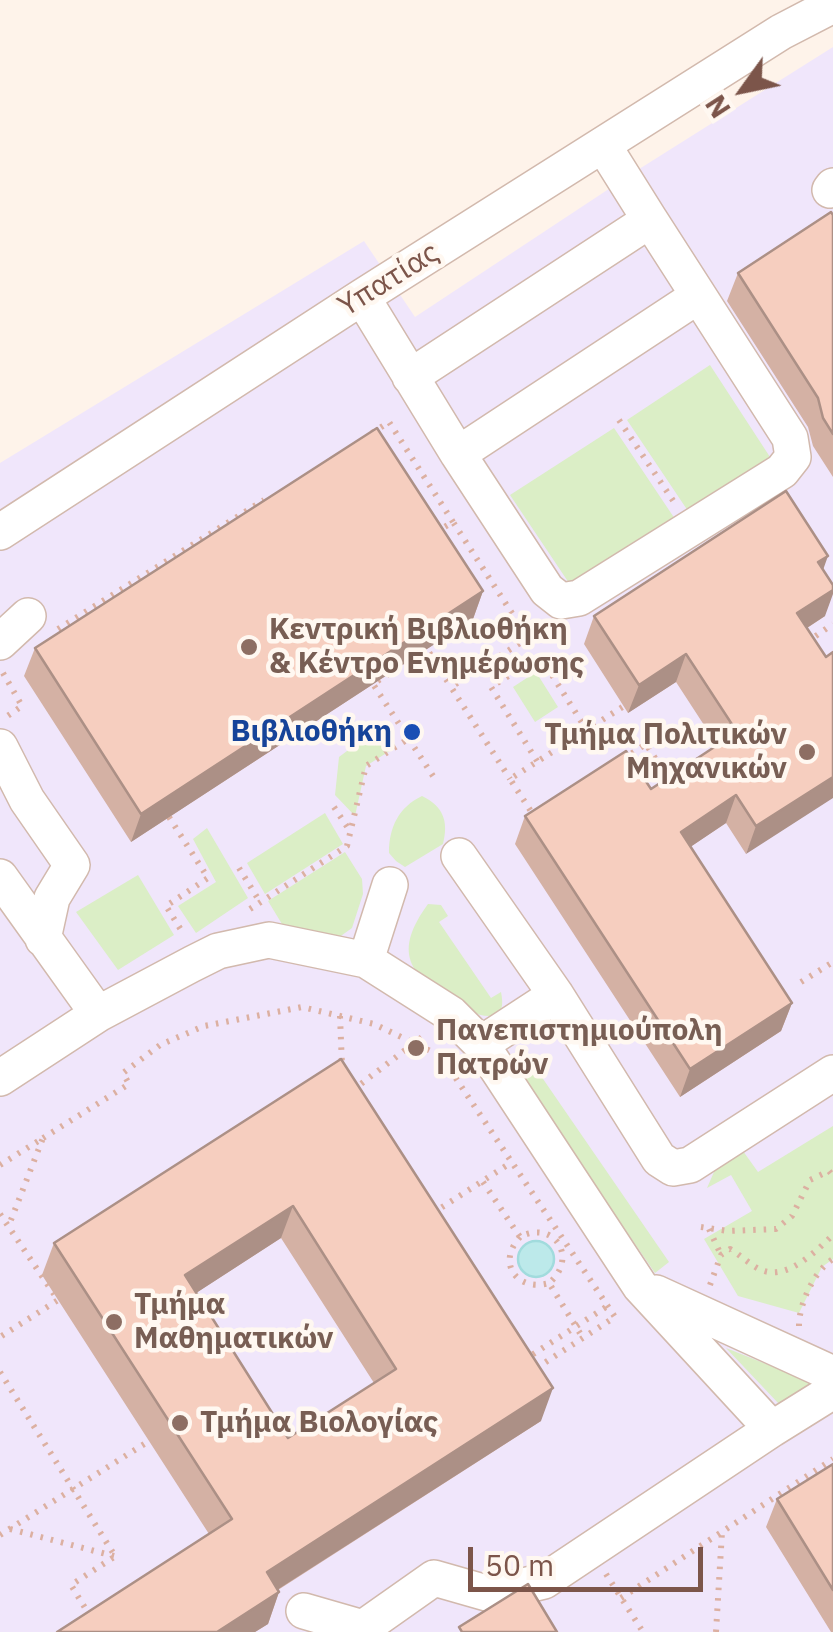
<!DOCTYPE html>
<html>
<head>
<meta charset="utf-8">
<style>
	body { margin:0 }
	#map { position:relative; width:833px; height:1632px; overflow:hidden; background:#fef3ea; font-family:"IBM Plex Sans",sans-serif }
	canvas { display:block }
	.north { position:absolute; left:693px; top:40px; width:100px; height:100px; -webkit-text-stroke:8px #fff8f1; paint-order:stroke; rotate:237deg; font-size:28px; font-weight:700; line-height:40px; text-align:center; color:#7c554a }
	.north::after { content:''; display:block; margin:auto; width:35px; height:45px; background:#7c554a; clip-path:polygon(50% 0,100% 100%,50% 72%,0 100%) }
	.scale { position:absolute; left:468px; top:1547px; width:235px; height:45px; box-sizing:border-box; border:5px solid #7c554a; border-top:0; padding-left:12px; font-size:30px; line-height:35px; white-space:nowrap; color:#7c554a; -webkit-text-stroke:8px #fff8f1; paint-order:stroke }
</style>
</head>
<body>
<div id="map">
<canvas width="833" height="1632"></canvas>
<div class="north">N</div>
<div class="scale">50 m</div>
</div>
<script>
const ctx = document.querySelector('canvas').getContext('2d');
ctx.lineJoin = 'round';
function fillPath(path, color) { ctx.fillStyle = color; ctx.fill(path, 'evenodd'); }
function stroke(path, color, width, dash) { ctx.strokeStyle = color; ctx.lineWidth = width; ctx.lineCap = dash ? 'butt' : 'round'; ctx.setLineDash(dash || []); ctx.stroke(path); }
function drawText(font, color, halo, rows, align = 'center') {
  ctx.font = font + ' "IBM Plex Sans",sans-serif'; ctx.lineWidth = 9; ctx.setLineDash([]); ctx.textBaseline = 'middle'; ctx.strokeStyle = halo; ctx.fillStyle = color; for (const [text, x, y, turn = 0] of rows) {
    ctx.save(); ctx.translate(x, y); ctx.rotate((+turn || 0) * Math.PI / 180); ctx.textAlign = isNaN(turn) ? turn : align; if (halo) ctx.strokeText(text, 0, 0); ctx.fillText(text, 0, 0); ctx.restore();
  }
}
fillPath(new Path2D(`
	M833,47V1632H0V463L364,241L415,317L636,171Z`), '#f0e6fb');
fillPath(new Path2D(`
	M710,365L770,457L688,511L627,420Z
	M614,428L675,519L571,586L510,495Z
	M536,672L558,707L535,722L513,687Z
	M383,724L396,747L366,766L355,816L335,795L339,757Z
	M422,796C443,806 449,821 443,844L405,867L396,861L389,853C389,827 399,807 422,796Z
	M325,813L343,844L265,894L247,863Z
	M207,828L248,898L196,933L178,906L216,882L193,839Z
	M345,852L362,879L363,894L352,928L331,943L288,934L268,901Z
	M138,875L174,935L118,970L76,912Z
	M428,904L441,905L448,916L439,922L491,998L501,992C503,1003 504,1014 491,1016C478,1017 465,1008 455,1002C408,975 393,952 428,904Z
	M530,1060L669,1262L655,1273L515,1070Z
	M833,1126V1259L822,1267L799,1313L738,1296L704,1239L752,1211L731,1175L707,1188L717,1165L743,1151L758,1172Z
	M726,1348L814,1383L779,1404Z`), '#dbeec6');
const water = new Path2D(`
	M518 1259a18 18 0 1 1 36 0a18 18 0 1 1-36 0Z`);
fillPath(water, '#bce9ea');
stroke(water, '#a1dbdd', 2.5);
const minor = new Path2D(`
	M830,190L833,186
	M362,297L458,454L547,590L561,601L579,598L782,471L793,457L790,438L650,220
	M410,377L650,220L603,145
	M458,454L698,296
	M0,532L362,297L781,32L833,5
	M0,642L28,616
	M0,747L27,800L72,865L52,898L43,939
	M459,856L556,995
	M0,877L98,1014
	M366,960L390,885
	M481,1044L640,1286L772,1429L833,1391
	M0,1078L98,1014L192,964L218,951L269,940L366,960L451,1014L481,1044L556,995L659,1159L673,1168L690,1165L833,1073
	M656,1293L833,1374
	M304,1611L363,1628L434,1578L490,1594L544,1581L772,1429`);
stroke(minor, '#d2b9ad', 38);
stroke(new Path2D(`
	M619,420L674,502
	M372,433L389,422L453,522
	M436,532L453,522L528,638L451,687L510,779
	M58,629L264,500
	M807,642L833,624
	M3,673L22,706L6,717
	M623,759L646,744L671,783
	M537,761L491,687L540,656L586,729
	M433,776L373,684L427,649L451,687
	M334,807L350,831
	M537,814L534,816L510,779L624,706
	M169,817L208,878L166,906L183,933
	M239,868L260,902
	M250,909L347,846L366,766L408,739
	M801,982L833,962
	M340,1016L342,1066
	M353,1090L426,1034
	M43,1138L129,1084L123,1073L160,1045L204,1026L302,1007L374,1024L441,1056L615,1317L532,1371
	M0,1165L43,1138L9,1225
	M483,1182L520,1237C554,1219 579,1258 549,1283L583,1338
	M433,1213L512,1162
	M0,1214L58,1300L0,1337
	M701,1227L728,1231L776,1229L792,1216L810,1180L829,1171L833,1176
	M709,1229L721,1255
	M520,1237C496,1263 517,1292 549,1283
	M710,1285L721,1255L730,1249C741,1255 753,1268 764,1271C789,1279 817,1250 833,1235
	M799,1326C799,1304 814,1271 833,1259
	M524,1360L606,1307
	M0,1372L115,1556
	M10,1529L114,1556
	M0,1535L149,1441
	M606,1574L643,1632
	M621,1598L833,1459
	M90,1616L71,1585L114,1557
	M716,1632L722,1532`), '#dcb0a1', 6, [2.5, 8]);
stroke(minor, '#fff', 35);
fillPath(new Path2D(`
	M833,215V477L813,446L808,427L727,301L738,273Z
	M823,570L825,616L807,628L826,657L746,854L726,823L690,847L792,1003L781,1031L680,1097L515,844L525,816L651,789L717,745L676,682L628,713L584,644L594,616Z
	M483,591L473,619L131,842L24,676L35,648Z
	M341,1059L541,1421L278,1590L279,1592L268,1624L255,1632H57L209,1534L42,1275L54,1243ZM281,1238L374,1383L288,1438L196,1293Z
	M833,1464V1632H831L766,1527L777,1499Z`), '#d4b1a4');
fillPath(new Path2D(`
	M828,556L818,584V562Z
	M833,590V594L825,616L787,641L797,613Z
	M483,591L473,619L131,842L141,814Z
	M686,654L676,682L628,713L639,685Z
	M833,777V798L746,854L756,826Z
	M736,795L726,823L671,860L681,832Z
	M792,1003L781,1031L680,1097L690,1069Z
	M293,1206L281,1238L173,1308L185,1275Z
	M553,1388L541,1421L255,1604L267,1572Z
	M279,1592L268,1624L255,1632H217Z`), '#ac9086');
const building = new Path2D(`
	M831,212L833,215V434L823,418L818,398L738,273Z
	M377,428L483,591L141,814L35,648Z
	M786,491L828,556L818,562L833,585V590L797,613L826,657L833,652V777L756,826L736,795L681,832L792,1003L690,1069L525,816L626,751L651,789L737,732L686,654L639,685L594,616Z
	M341,1059L553,1388L267,1572L279,1592L217,1632H57L232,1519L54,1243ZM293,1206L396,1369L288,1438L185,1275Z
	M833,1464V1590L777,1499Z
	M528,1584L557,1632H462L459,1627Z`);
fillPath(building, '#f6cebf');
stroke(building, '#ac9086', 2.5);
for (const [x, y, r, color] of [
	[249,647,10,"#8d6e63"],
	[412,732,10,"#1a4fb4"],
	[807,752,10,"#8d6e63"],
	[416,1048,10,"#8d6e63"],
	[114,1322,10,"#8d6e63"],
	[180,1423,10,"#8d6e63"]
]) { const dot = new Path2D(); dot.arc(x, y, r, 0, 2 * Math.PI); ctx.fillStyle = color; ctx.fill(dot); stroke(dot, '#fff8f1', 4); }
drawText('30px', '#7c554a', '#fff8f1', [
	["Υπατίας",389,280,-32]
]);
drawText('bold 30px', '#785e54', '#fff8f1', [
	["Κεντρική Βιβλιοθήκη",269,630],
	["& Κέντρο Ενημέρωσης",269,664],
	["Τμήμα Πολιτικών",787,735,"right"],
	["Μηχανικών",787,769,"right"],
	["Πανεπιστημιούπολη",436,1031],
	["Πατρών",436,1065],
	["Τμήμα",134,1305],
	["Μαθηματικών",134,1339],
	["Τμήμα Βιολογίας",200,1423]
], 'left');
drawText('bold 30px', '#164399', '#fff8f1', [
	["Βιβλιοθήκη",392,732]
], 'right');
</script>
</body>
</html>
